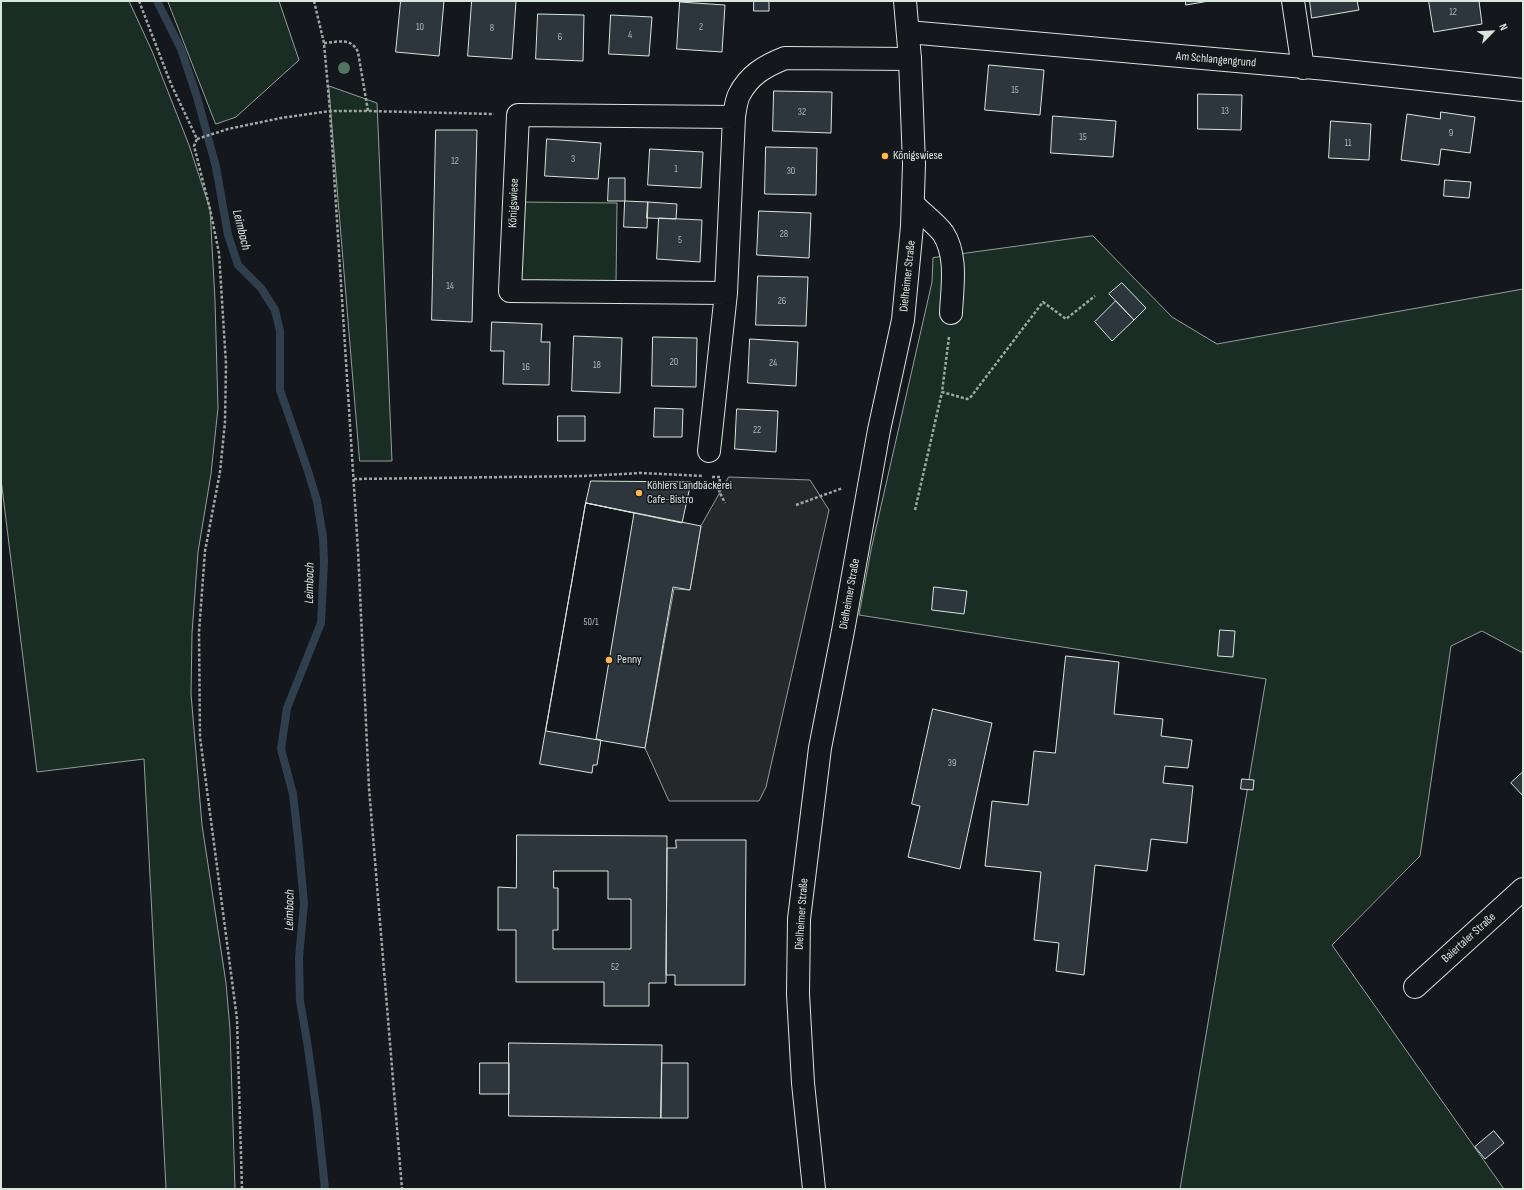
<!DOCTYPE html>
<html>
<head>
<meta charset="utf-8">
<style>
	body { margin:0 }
	#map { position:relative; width:1524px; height:1190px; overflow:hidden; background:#14181c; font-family:"Sofia Sans Condensed",sans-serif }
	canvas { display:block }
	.frame { position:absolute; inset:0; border:2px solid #d8e6dc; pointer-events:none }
	.north { position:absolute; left:1472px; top:12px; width:40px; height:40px; -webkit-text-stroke:3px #14181c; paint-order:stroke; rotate:66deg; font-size:11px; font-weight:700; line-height:16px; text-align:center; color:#d8e6dc }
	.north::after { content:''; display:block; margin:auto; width:14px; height:18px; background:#d8e6dc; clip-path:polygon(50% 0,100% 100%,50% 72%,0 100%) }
</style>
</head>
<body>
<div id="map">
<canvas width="1524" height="1190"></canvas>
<div class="frame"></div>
<div class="north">N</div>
</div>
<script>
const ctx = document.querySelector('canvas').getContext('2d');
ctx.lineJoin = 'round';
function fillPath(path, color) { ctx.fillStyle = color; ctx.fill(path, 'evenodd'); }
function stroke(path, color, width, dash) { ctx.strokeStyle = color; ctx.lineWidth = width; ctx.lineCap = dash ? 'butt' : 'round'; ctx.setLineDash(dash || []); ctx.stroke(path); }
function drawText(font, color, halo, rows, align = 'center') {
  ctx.font = font + ' "Sofia Sans Condensed",sans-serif'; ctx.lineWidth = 3; ctx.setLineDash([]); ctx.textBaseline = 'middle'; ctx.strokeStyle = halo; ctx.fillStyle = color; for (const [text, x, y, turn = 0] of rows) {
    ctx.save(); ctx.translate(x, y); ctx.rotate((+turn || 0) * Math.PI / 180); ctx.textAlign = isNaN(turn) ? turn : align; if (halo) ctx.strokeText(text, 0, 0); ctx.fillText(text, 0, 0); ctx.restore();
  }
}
const green = new Path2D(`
	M1,1H129L152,51L189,145L210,209L215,300L218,408L211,474L198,552L192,633L191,694L202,825L226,983L230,1029L235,1189H166L144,759L37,772L1,479Z
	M168,1H279L299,60L236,117L216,124Z
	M329,86L377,103L392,461H360Z
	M518,202L617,203L616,284L518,283Z
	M1093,236L1172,317L1217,344L1523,289V653L1482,631L1451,646L1420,856L1332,945L1504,1189H1180L1266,679L859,615L871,550L932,282L933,258Z`);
fillPath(green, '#1a2d24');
stroke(green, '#939e99', 1);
const parking = new Path2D(`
	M729,477L810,480L829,510L766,787L759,801H669L645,748L674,589L690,590L701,526Z`);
fillPath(parking, '#24282b');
stroke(parking, '#939e99', 1);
stroke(new Path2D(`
	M157,1L181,49L197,97L216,167L228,235L238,265L261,288L275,310L280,331V390L308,471L317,501L323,537L324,562L321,623L287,708L281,749L293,794L298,838L304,903L299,958L300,1001L307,1041L317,1113L325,1189`), '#2f3f4d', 8);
const building = new Path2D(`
	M401,1H444L439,56L396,52Z
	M472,1H516L512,59L468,56Z
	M754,1H769V11H754Z
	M1186,1H1209L1186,5Z
	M1310,1H1357L1359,10L1312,18Z
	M1429,1H1479L1482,24L1434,32Z
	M680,2L725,5L722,52L677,49Z
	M538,14L584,15L583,61L536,59Z
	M611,15L652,17L649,56L609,54Z
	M989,65L1044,70L1040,115L985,110Z
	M774,91L832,92L831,133L773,131Z
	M1198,94L1242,95L1241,130L1198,129Z
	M1441,112L1475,117L1470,153L1441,149L1439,165L1401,160L1407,114L1440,119Z
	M1053,116L1116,121L1113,157L1051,153Z
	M1331,121L1371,124L1369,160L1329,158Z
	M436,130H477L472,322L432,320Z
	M547,139L601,143L598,179L545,176Z
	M766,147L817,148L816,195L765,194Z
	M650,149L703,152L701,188L648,185Z
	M609,178H625V201H608Z
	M1445,180L1471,182L1469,198L1444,196Z
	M625,201L648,202L647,228L624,227Z
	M648,202L677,204L676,219L647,218Z
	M759,211L811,213L809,258L757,255Z
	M659,218L702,220L700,262L657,259Z
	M758,276L808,277L806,326L756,325Z
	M1122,283L1146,308L1134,320L1109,294Z
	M1116,301L1134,320L1112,341L1095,322Z
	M492,322L542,324L541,342H550L549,385L503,384L504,351H491Z
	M574,336L622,338L620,393L572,391Z
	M653,337L697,338L696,387L652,386Z
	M750,339L798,342L796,386L748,383Z
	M655,408L683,409L682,437H654Z
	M737,409L778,411L776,452L735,449Z
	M558,416H585V441H558Z
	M591,481L691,482L682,523L586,503Z
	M586,503L701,526L690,590L673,587L645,748L546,731Z
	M586,503L634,513L596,739L601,740L597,765H593L592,773L540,764Z
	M934,587L967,591L964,614L932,610Z
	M1220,630L1235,631L1233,657L1218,656Z
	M1066,656L1119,662L1114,714L1163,719L1161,736L1192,740L1188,768L1165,766L1163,783L1193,786L1187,843L1151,839L1147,871L1095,865L1084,975L1056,971L1059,943L1034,940L1041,872L985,866L992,801L1028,805L1034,751L1055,753Z
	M933,709L992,723L960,869L908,857L920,806L912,804Z
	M1523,772V796L1511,783Z
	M1242,779L1254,780L1253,790L1241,789Z
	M517,835L667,836L666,983H649V1006H604V982H516V930H498V887L516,888ZM554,871H608V899H631V949H553V930H558V888H554Z
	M676,840H746L745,985H675V975H666L667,848H676Z
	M509,1043L662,1045L661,1118L509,1116Z
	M480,1063H509V1094H480Z
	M662,1063H688V1118H661Z
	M1494,1131L1504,1143L1485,1159L1475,1147Z`);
fillPath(building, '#2c363c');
stroke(building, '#d8e6dc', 1);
const minor = new Path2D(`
	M1293,1L1303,68
	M908,32L1327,69L1523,90
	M914,205C923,214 935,223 943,233C958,256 952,288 951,313
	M726,293L510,291L518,115L734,117
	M709,451L726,293L734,117C735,110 736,101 739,95C749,75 765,66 785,58L910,59
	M1415,987L1523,889`);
const major = new Path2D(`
	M814,1189L803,1083L798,994L799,919L820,748L843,631L879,430L903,320L912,226L914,164L910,59L905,1`);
stroke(minor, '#d8e6dc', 24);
stroke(major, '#d8e6dc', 24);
stroke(new Path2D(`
	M139,1L171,84L197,139L194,146L210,209L219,253L226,364L225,422L220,472L205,551L199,632L200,737L237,1019L242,1189
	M314,1L324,43L330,111L358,550L369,788L402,1189
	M324,43C338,42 351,37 358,52L368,111
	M197,139L228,129L281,118L330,111H368L494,114
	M949,337L942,392L967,399L970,398L1043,302L1066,319L1095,296
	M712,477H720L719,491L725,503
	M354,479L584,476L641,473L703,476
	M796,505L843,488
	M915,510L942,392`), '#9da8a2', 2.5, [3, 2]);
stroke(minor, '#14181c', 22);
stroke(major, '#14181c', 22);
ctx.fillStyle = '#55745f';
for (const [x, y] of [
	[344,68]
]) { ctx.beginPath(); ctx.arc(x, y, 6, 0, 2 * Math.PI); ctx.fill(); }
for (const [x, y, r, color] of [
	[885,156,4,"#ffb74d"],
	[639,493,4,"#ffb74d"],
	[609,660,4,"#ffb74d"]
]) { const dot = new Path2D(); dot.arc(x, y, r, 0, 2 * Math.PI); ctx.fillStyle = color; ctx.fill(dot); stroke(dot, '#14181c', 1.5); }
drawText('10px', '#adbab4', null, [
	["12",1453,12],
	["10",420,27],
	["2",701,27],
	["8",492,28],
	["4",630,35],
	["6",560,37],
	["15",1015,90],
	["13",1225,111],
	["32",802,112],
	["9",1451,133],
	["15",1083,137],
	["11",1348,143],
	["3",573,159],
	["12",455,161],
	["1",676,169],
	["30",791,171],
	["28",784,234],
	["5",680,240],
	["14",450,286],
	["26",782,301],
	["20",674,362],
	["24",773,363],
	["18",597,365],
	["16",526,367],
	["22",757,430],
	["50/1",591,622],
	["39",952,763],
	["52",615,967]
]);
drawText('12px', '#d8e6dc', '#14181c', [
	["Am Schlangengrund",1216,60,5],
	["Königswiese",514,203,-88],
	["Dielheimer Straße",908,276,-84],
	["Dielheimer Straße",850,594,-80],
	["Dielheimer Straße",802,914,-86],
	["Baiertaler Straße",1469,938,-42]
]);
drawText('12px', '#d8e6dc', '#14181c', [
	["Königswiese",893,156],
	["Köhlers Landbäckerei",647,486],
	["Cafe-Bistro",647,500],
	["Penny",617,660]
], 'left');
drawText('italic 13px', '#d8e6dc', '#14181c', [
	["Leimbach",241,230,76],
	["Leimbach",310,583,-89],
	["Leimbach",290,910,-89]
]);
</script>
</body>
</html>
